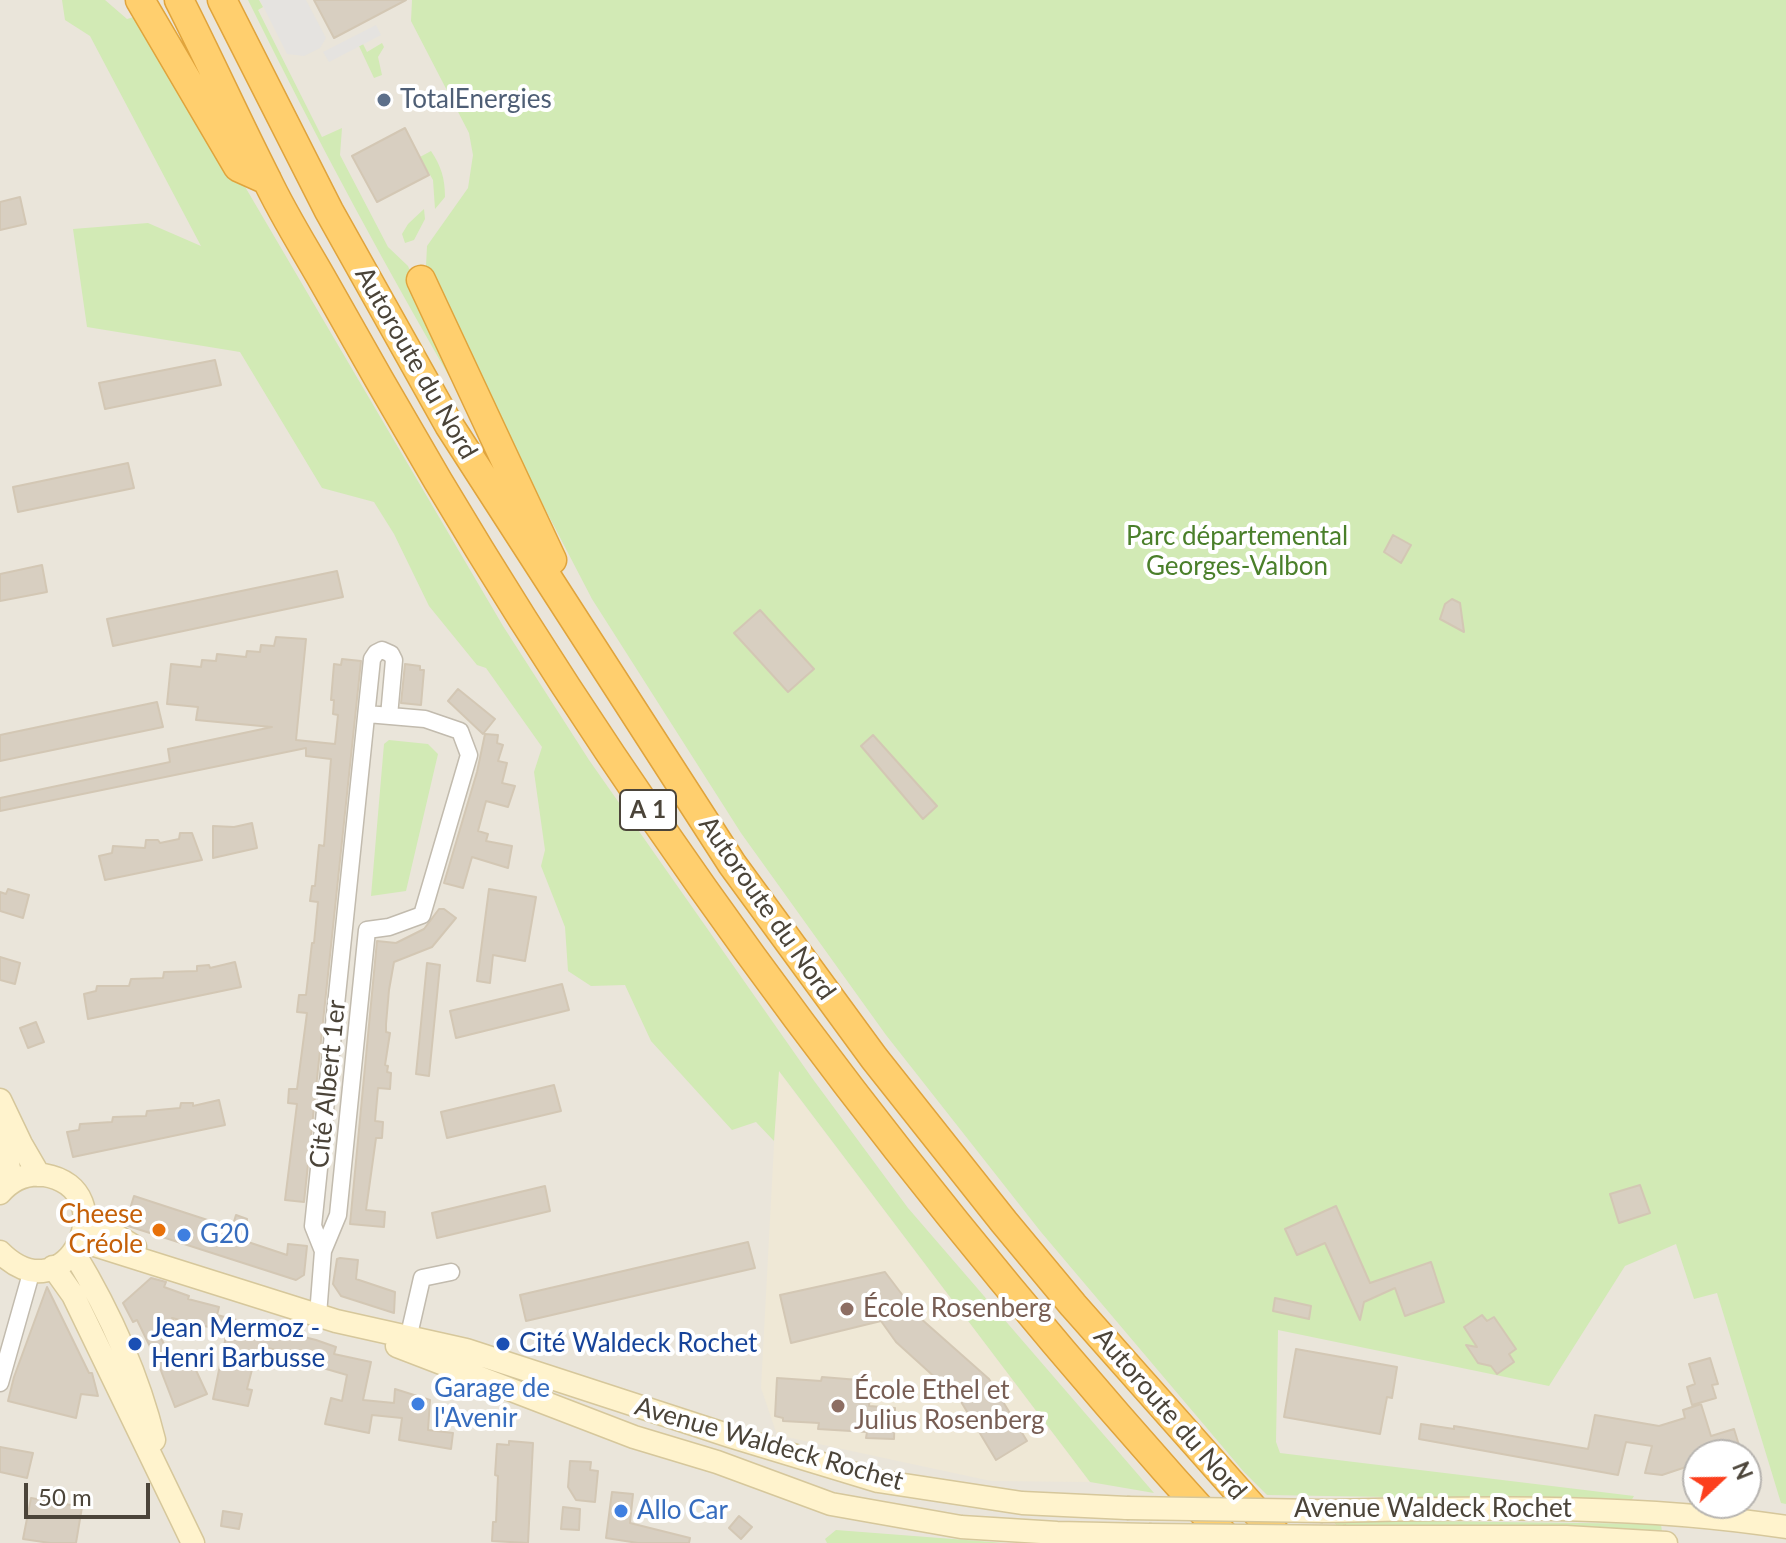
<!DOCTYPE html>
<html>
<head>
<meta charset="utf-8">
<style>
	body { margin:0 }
	#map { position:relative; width:1786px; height:1543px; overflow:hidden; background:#f6f3ec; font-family:Lato,sans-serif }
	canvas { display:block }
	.north { position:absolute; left:1682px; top:1439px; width:80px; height:80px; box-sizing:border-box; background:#fff; border:2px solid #b7b4b0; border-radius:50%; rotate:68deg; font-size:22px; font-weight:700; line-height:32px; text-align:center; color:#4b4439 }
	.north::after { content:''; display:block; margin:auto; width:28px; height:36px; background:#fc3f1d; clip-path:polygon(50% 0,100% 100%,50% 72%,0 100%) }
	.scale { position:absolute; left:24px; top:1483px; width:126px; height:36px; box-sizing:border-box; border:4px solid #4b4439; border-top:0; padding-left:10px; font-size:24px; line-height:28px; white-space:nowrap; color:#4b4439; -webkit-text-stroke:6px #fff; paint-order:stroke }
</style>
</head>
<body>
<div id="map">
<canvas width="1786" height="1543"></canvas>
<div class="north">N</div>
<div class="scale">50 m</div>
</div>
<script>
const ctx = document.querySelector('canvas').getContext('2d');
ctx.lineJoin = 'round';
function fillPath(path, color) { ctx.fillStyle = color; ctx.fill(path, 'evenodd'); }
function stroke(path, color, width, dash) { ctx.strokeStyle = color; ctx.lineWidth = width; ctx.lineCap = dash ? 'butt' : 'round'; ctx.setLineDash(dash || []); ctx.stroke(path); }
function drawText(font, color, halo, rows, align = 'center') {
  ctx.font = font + ' Lato,sans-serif'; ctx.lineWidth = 8; ctx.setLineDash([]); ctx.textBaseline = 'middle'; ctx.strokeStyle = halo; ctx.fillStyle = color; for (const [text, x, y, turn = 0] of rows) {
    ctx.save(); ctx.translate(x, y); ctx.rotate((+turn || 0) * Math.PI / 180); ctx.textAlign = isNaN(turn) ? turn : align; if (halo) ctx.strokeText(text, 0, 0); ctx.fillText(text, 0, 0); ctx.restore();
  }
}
fillPath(new Path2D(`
	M0,0H1786V1543H0ZM1698,1455H1746V1503H1698Z`), '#eae5da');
fillPath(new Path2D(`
	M778,1070L1090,1482L991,1481L777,1435L761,1388Z`), '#efe8d6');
fillPath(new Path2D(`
	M62,0H105L127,19L137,16L180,76L503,626L589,760L812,1078L908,1208L1154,1493L1090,1482L779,1071L774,1141L756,1122L732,1130L651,1041L625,985L591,986L568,971L565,927L541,866L545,850L534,772L542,747L486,668L477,665L429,606L394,534L374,502L322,488L240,352L87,327L73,229L148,223L201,246L90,36L65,20Z
	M248,0H259L263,7L258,10L322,137L342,128L340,155L388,247L408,266L469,410C390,276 317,140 248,0Z
	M412,0H1786V1504L1781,1503L1717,1293L1694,1299L1676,1244L1625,1266L1549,1386L1278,1330L1276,1442L1280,1453L1634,1496L1631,1501L1267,1495L1244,1472L1041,1232L886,1035L741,833L592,599L503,428L426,266L427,246L468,188L473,155L469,133L411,21Z
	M382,43L384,47L378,57L382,75L374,78L359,46L363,44L367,52Z
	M431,151C441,166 445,178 445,197L435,209L433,180L420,157Z
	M424,209L425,219L414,240L405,243L402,234L408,224Z
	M389,740L428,744L438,754L406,891L371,896L384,744Z
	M1332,1520L1661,1524L1662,1532L1338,1527Z
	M836,1530L1005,1543H1012H827L825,1539Z`), '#d2eab5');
fillPath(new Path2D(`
	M260,0H306L326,38L320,48L304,56L287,54Z
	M376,25L381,35L329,62L323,52Z`), '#e5e3e0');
const building = new Path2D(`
	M314,0H406L334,38Z
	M405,128L429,175L377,202L352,156Z
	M20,197L26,224L0,230V202Z
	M215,360L221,385L105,409L99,383Z
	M128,463L134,488L18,512L13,487Z
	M1393,535L1411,545L1401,563L1384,552Z
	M42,565L47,592L0,601V574Z
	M337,571L343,597L113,646L107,619Z
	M1452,599L1460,603L1464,632L1440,619L1445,604Z
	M760,610L814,669L788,692L734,633Z
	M276,637L306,639L296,740L335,744L338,715L333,714L334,700H331L334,664L341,665L342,659L361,661L304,1202L285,1200L297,1104L288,1103L289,1089H297L307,1013L297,1012L299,995H306L312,943H314L318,902L310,901L312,886H315L319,845L324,846L331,759L306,756V748L0,811V798L170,762L168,749L272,727L196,720L198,707L167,704L171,664L201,667L202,660L216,661L217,654L246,657L247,651L260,652L261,645L274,646Z
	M405,664L420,666V670H424L421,705L401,703Z
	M458,689L495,719L483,734L448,701Z
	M157,702L163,727L0,761V735Z
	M485,734L498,735L497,743L503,745L498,761L507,763L502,783L515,786L508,807L486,801L478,831L488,834L486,841L512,846L508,868L472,857L463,888L444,883L477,772Z
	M873,735L937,806L923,819L861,746Z
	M252,823L257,848L213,858V826L234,827Z
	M180,833H192L202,860L105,880L99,856L112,853L113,846L145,848L146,840H158L160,843L179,839Z
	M8,889L29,895L23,918L0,911V892L6,894Z
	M489,889L536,897L525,961L493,955L490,983L477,981Z
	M439,909H444L456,918L432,947L394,962L389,990L386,1024V1032L390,1033L385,1065L388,1066L387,1072L391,1073L390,1089L378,1088L375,1121L383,1122L382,1138H376L366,1210L385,1212L384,1227L350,1224L377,941L396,943L424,929Z
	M0,957L20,963L15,984L0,980Z
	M235,962L241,987L88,1019L84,994L96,991L97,986H129L131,979L163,978L164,972L197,971V966L209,965L210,968Z
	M427,963L440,965L429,1076L416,1074Z
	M562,984L569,1010L456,1038L450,1011Z
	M36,1022L44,1042L28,1048L20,1028Z
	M554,1085L561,1111L447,1138L441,1112Z
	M219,1100L225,1125L73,1157L67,1132L79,1130L80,1124L112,1122L113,1117L146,1116L147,1111L180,1108L181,1103H193V1106Z
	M1640,1185L1650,1213L1619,1223L1610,1194Z
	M545,1186L550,1211L437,1238L432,1213Z
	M134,1196L232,1228L236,1215L247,1219L245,1241L287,1255L288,1244L307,1246L304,1275L296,1280L125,1225Z
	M1336,1206L1370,1283L1431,1262L1444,1302L1405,1316L1395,1288L1364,1302L1360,1320L1325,1243L1297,1255L1285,1229Z
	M748,1242L755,1268L526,1321L520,1295Z
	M340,1258L358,1260L356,1279L395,1292L394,1313L341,1296L333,1284L337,1259Z
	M885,1272L919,1317L989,1379L1027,1441L996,1460L960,1400L896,1342L881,1321L791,1343L780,1295Z
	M151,1278L166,1282L164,1287L189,1296L188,1299L219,1307L217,1315L316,1340L336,1347L334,1354L371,1362L363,1400L394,1403L395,1389L430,1400L428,1430L453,1433L451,1449L399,1440L402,1418L372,1415L369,1433L325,1424L331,1398L342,1401L347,1375L309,1364L311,1359L264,1347L262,1352L257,1350L247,1389L252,1390L248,1406L213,1399L226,1336L233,1333L172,1318L175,1325H172L170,1331L160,1336L172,1360L188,1353L207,1394L175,1407L158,1363L137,1320L133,1322L123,1303Z
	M47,1287L89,1373H92L98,1396L81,1394L76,1418L8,1401L14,1377Z
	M1275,1298L1311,1306L1309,1319L1273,1311Z
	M1482,1315L1487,1321L1494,1317L1516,1349L1509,1354L1514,1362L1497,1374L1491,1366L1478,1363L1466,1345L1477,1347L1464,1327Z
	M1296,1349L1397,1367L1392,1398L1387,1397L1380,1434L1284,1417Z
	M1710,1358L1718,1384L1712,1385L1716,1398L1692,1405L1687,1387L1695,1384L1689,1364Z
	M822,1377L871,1381L869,1406L895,1408L894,1439L866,1438L867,1432L818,1429L819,1423L783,1421V1418L775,1416L777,1378L821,1381Z
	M1701,1404L1711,1436L1734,1429L1742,1455H1698V1463L1662,1475L1645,1473L1652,1446L1626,1442L1618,1475L1419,1439L1421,1424L1454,1429V1426L1588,1449L1595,1415L1659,1426L1685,1418L1683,1410Z
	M509,1441L533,1443L528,1543L492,1541L493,1522H496L498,1476L495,1475L497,1444L509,1445Z
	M0,1447L33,1453L27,1478L0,1472Z
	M570,1461L591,1462L590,1470L598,1471L595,1502L576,1500L568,1487Z
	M612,1492L633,1494L630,1523L690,1538L689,1543H638L606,1538Z
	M31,1498L82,1507L76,1543H50L23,1539Z
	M563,1507L580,1509L579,1530L561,1529Z
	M223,1511L242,1514L239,1529L221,1526Z
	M739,1516L752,1527L741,1539L729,1528Z`);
fillPath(building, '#d8cfc1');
stroke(building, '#d3c7b4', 2);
const street = new Path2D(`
	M323,1251L313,1226L372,659L376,653L382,650L391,654L394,660L389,716
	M318,1315L323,1251L338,1215L367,930L389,927L422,915L469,755L460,731L425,719L367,714
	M408,1339L422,1278L451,1272
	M0,1383L32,1270`);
const secondary = new Path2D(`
	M0,1100L21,1144L39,1175
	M0,1128L12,1182
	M0,1193C11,1180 27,1173 44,1175C127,1189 67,1319 0,1252
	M85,1217L135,1247
	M82,1241L336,1321L466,1350L730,1436L878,1481L1022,1503L1127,1508
	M74,1253C109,1311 138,1375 154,1440
	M53,1267L73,1295L193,1543
	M397,1346L634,1437L717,1462L831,1504L961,1527L1057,1533L1149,1535
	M1323,1511C1477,1508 1633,1503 1786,1527
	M1346,1537H1566L1666,1543`);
const highway = new Path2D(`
	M140,0L238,167L267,180
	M179,0C209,59 236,119 266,178C282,212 302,244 321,277C359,345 398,413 438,481C665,862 932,1215 1231,1543
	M222,0L329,211L449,425L732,864L874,1058L1004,1222L1073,1305L1284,1543
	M421,280L552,560`);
stroke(street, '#c2bbae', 19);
stroke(secondary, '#d6c79b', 25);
stroke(highway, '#e0a43c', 31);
stroke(street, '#fff', 16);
stroke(secondary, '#fff3cd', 22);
stroke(highway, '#ffcf6e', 28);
const secondaryBridge = new Path2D(`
	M1127,1508L1323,1511
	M1149,1535L1346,1537`);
stroke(secondaryBridge, '#d6c79b', 25, []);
stroke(secondaryBridge, '#fff3cd', 22);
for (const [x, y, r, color] of [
	[384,100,8,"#5c6f8a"],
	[159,1230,8,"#e8710a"],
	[184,1235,8,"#3f7fe0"],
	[847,1309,8,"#8d6e63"],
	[135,1344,8,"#1a4fb4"],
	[503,1344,8,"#1a4fb4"],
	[418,1404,8,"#3f7fe0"],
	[838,1406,8,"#8d6e63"],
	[621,1511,8,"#3f7fe0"]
]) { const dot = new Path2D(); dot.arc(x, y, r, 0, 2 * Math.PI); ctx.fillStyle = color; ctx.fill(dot); stroke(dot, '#fff', 3); }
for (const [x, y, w] of [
	[648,810,56]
]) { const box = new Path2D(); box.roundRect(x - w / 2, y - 20, w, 40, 6); ctx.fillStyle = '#fff'; ctx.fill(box); stroke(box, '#4b4439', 2); }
drawText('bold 24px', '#4b4439', null, [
	["A 1",648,810]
]);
drawText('26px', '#4e5e75', '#fff', [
	["TotalEnergies",400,100]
], 'left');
drawText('26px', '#4b4439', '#fff', [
	["Autoroute du Nord",416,363,60],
	["Autoroute du Nord",767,908,55],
	["Cité Albert 1er",328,1084,-84],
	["Autoroute du Nord",1170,1414,49],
	["Avenue Waldeck Rochet",769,1444,16],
	["Avenue Waldeck Rochet",1433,1509]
]);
drawText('26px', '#4a7f2a', '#fff', [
	["Parc départemental",1237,537],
	["Georges-Valbon",1237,567]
]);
drawText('26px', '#c56008', '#fff', [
	["Cheese",143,1215],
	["Créole",143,1245]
], 'right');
drawText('26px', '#366cbe', '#fff', [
	["G20",200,1235],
	["Garage de",434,1389],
	["l'Avenir",434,1419],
	["Allo Car",637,1511]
], 'left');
drawText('26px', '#785e54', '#fff', [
	["École Rosenberg",863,1309],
	["École Ethel et",854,1391],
	["Julius Rosenberg",854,1421]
], 'left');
drawText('26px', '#164399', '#fff', [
	["Jean Mermoz -",151,1329],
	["Henri Barbusse",151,1359],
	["Cité Waldeck Rochet",519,1344]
], 'left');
</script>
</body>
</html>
